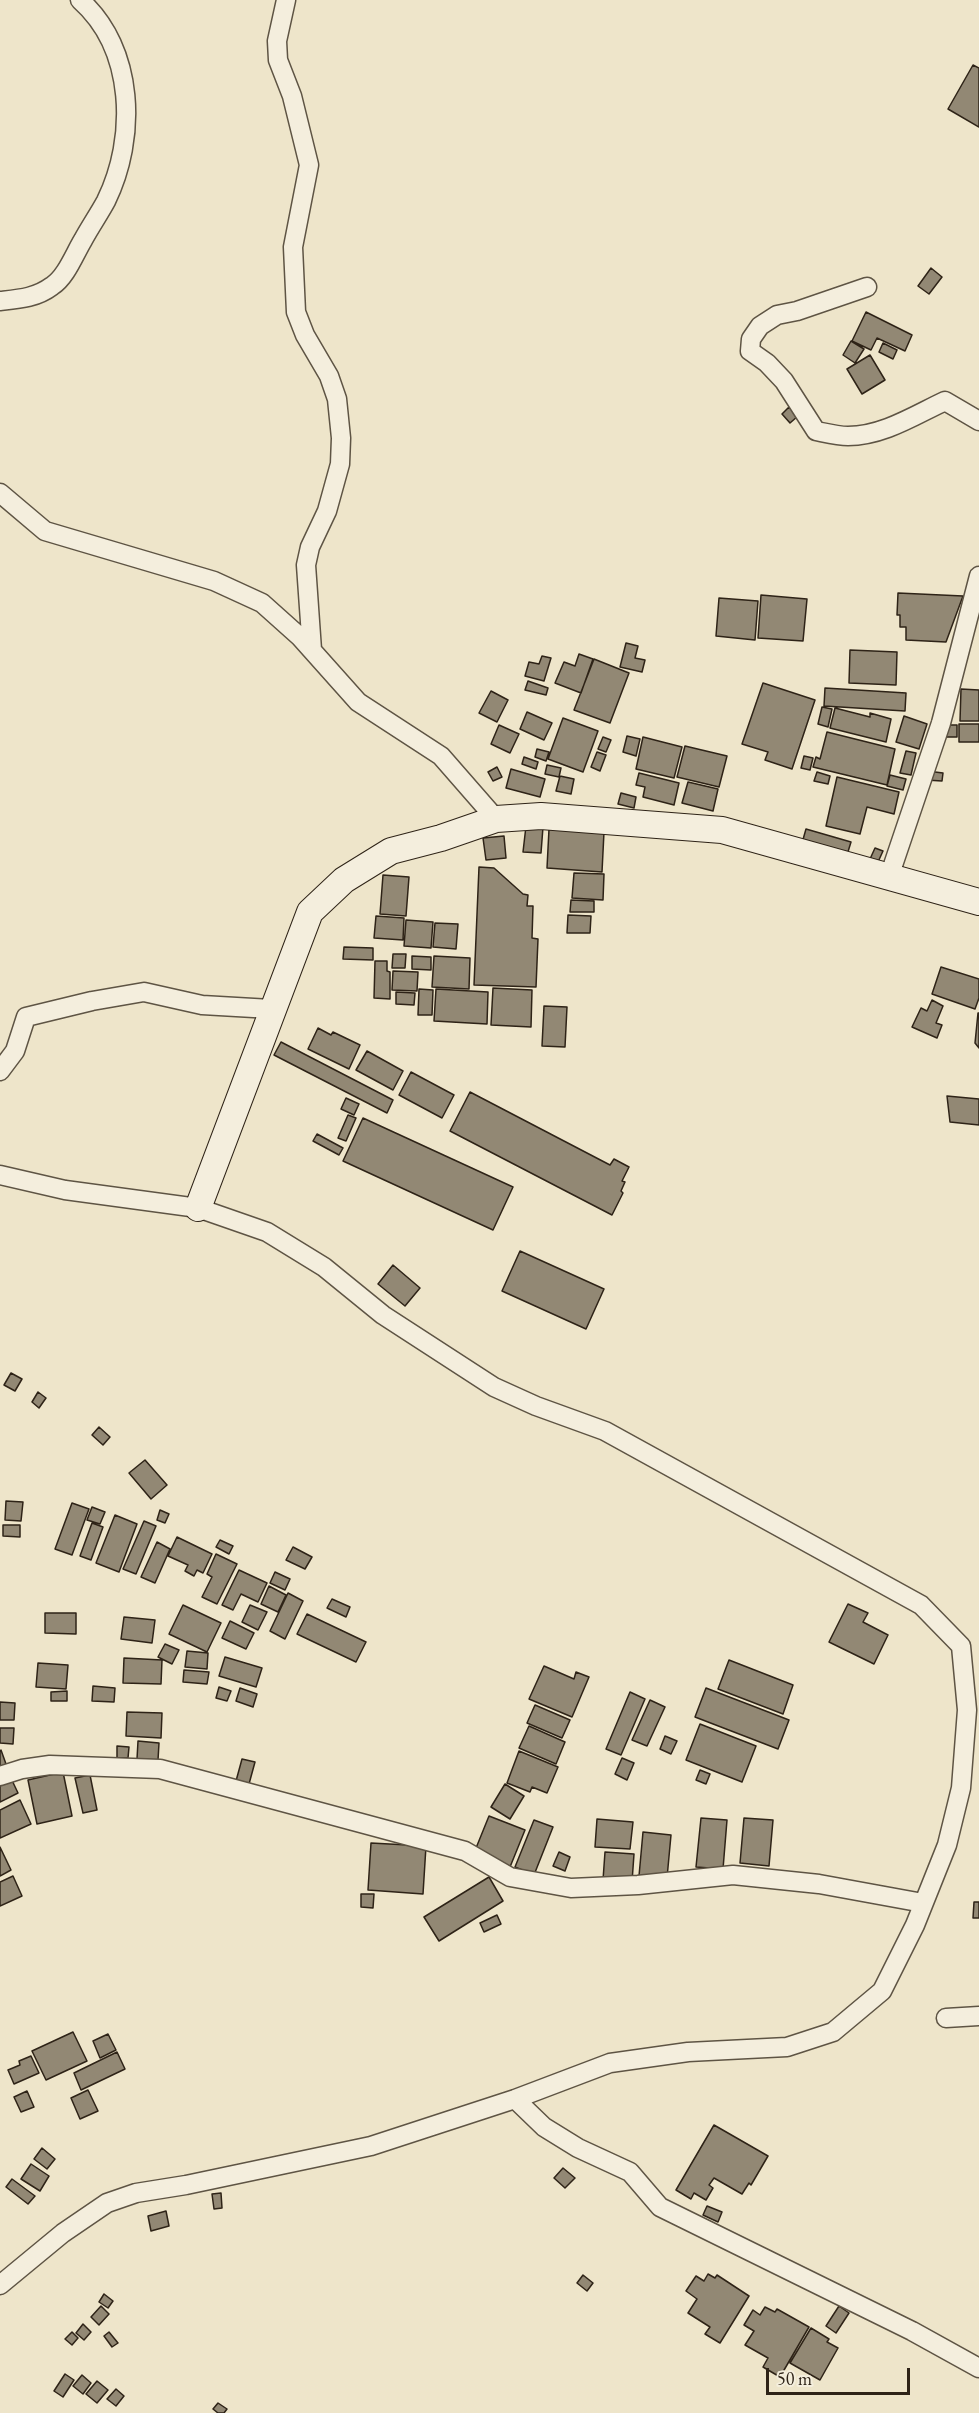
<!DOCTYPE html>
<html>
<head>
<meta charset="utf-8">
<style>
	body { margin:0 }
	#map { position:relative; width:979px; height:2413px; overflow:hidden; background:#eee5ca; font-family:"EB Garamond",serif }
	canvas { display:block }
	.scale { position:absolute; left:766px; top:2368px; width:144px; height:27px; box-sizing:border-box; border:3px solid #2e2317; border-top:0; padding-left:8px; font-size:18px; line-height:21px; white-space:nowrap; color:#2e2317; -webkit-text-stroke:4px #f4eedd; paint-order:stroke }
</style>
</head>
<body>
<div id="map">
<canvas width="979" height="2413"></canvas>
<div class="scale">50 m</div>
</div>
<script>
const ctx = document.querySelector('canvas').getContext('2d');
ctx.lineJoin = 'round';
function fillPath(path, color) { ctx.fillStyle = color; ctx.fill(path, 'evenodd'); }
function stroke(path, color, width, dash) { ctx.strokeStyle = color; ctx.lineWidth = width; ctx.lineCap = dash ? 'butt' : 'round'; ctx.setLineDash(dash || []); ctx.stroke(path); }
const building = new Path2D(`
	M973,65L979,68V127L948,109Z
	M931,268L942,277L929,294L918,286Z
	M866,312L912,335L905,351L877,338L871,350L852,341Z
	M851,341L864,349L855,363L843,355Z
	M883,343L897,350L893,359L879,352Z
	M870,355L885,380L862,394L847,369Z
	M789,407L798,416L790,423L782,414Z
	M898,593L963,596L946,642L906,640V627H900V615H897Z
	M761,595L807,599L803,641L758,638Z
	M719,598L758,601L755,640L716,636Z
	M626,643L638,646L635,658L645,660L642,672L620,667Z
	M850,650L897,652L896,685L849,683Z
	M579,654L593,659L581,693L555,683L564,662L575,666Z
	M542,656L551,658L544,681L525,676L529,662L539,664Z
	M594,659L629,673L610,723L574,710Z
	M528,681L548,688L546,695L525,690Z
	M763,683L815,700L792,769L765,760L768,752L742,744Z
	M825,688L906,693L905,711L824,706Z
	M961,689L979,690V721H960Z
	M491,691L508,700L497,722L479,713Z
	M822,707L832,709L828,727L818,724Z
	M835,708L870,717V713L891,719L886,742L830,728Z
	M527,712L552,723L544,740L520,729Z
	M904,716L927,724L919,749L896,742Z
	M563,718L598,731L583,772L548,759Z
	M959,724H979V742H959Z
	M499,725L519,734L510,753L491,744Z
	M946,725H957V737H946Z
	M827,732L895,749L887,785L813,767L816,757L820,759Z
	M627,736L640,739L636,756L623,752Z
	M603,737L611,740L606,752L598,749Z
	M643,737L682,747L674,778L636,769Z
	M685,746L727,756L719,787L677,777Z
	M537,749L549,752L546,761L535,757Z
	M906,751L916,753L911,775L900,773Z
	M597,752L606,755L600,771L591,767Z
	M804,756L813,758L810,770L801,768Z
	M524,757L538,762L536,769L522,764Z
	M547,765L561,768L559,777L545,774Z
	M497,767L502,777L493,781L488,772Z
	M511,769L545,779L540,797L506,788Z
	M927,771L943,773L942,781L926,780Z
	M817,772L830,776L828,784L814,781Z
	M639,773L679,783L674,805L643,797L645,787L636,785Z
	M890,775L906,779L903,790L887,786Z
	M560,776L574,779L571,794L556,791Z
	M837,777L899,792L894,814L867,807L860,834L826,826Z
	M688,782L718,789L713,811L682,803Z
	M621,793L636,797L634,808L618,804Z
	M526,826L543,827L541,853L523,852Z
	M549,829L604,832L602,872L547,868Z
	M806,829L851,842L847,855L802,843Z
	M504,836L506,858L486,860L483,838Z
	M875,848L883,851L878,862L870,859Z
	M479,867L494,868L523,894L528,895L527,906H533L532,938L538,939L536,987L474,985Z
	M574,873L604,874L603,900L572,898Z
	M383,875L409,877L406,916L380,914Z
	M571,900L594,901V912H570Z
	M568,915L591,916L590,933H567Z
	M376,916L404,918L403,940L374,938Z
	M406,920L433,922L431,948L404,946Z
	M435,923L458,924L456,949L433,947Z
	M344,947L373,948V960L343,959Z
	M393,954H406L405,968H392Z
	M412,956L431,957V970L412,969Z
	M434,956L470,958L469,989L432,987Z
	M375,961H387V971L390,972V999L374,998Z
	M941,967L979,979V998L975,1009L932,994Z
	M393,971L418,972L417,991L392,990Z
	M493,988L532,990L531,1027L491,1025Z
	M419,989L433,990L432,1015H418Z
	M436,989L488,992L487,1024L434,1021Z
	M396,992L415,993L414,1005L396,1004Z
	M932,1000L943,1006L936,1023L942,1025L937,1038L912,1027L921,1008L927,1011Z
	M544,1006L567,1007L565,1047L542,1046Z
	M978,1013H979V1048L975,1043Z
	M318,1028L331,1035L333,1032L360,1045L349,1069L308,1049Z
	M281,1042L393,1100L387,1113L274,1055Z
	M367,1051L403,1071L393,1090L356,1070Z
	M411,1072L454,1095L442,1118L399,1095Z
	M470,1092L610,1165L614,1159L629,1167L622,1181L625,1182L621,1191L623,1193L612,1215L450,1131Z
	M947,1096L979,1099V1125L950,1122Z
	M346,1098L359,1104L354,1115L341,1109Z
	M348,1115L356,1118L346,1141L338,1138Z
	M363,1118L513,1187L493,1230L343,1161Z
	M317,1134L343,1148L339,1155L313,1141Z
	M520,1251L604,1289L586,1329L502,1291Z
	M393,1265L420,1288L405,1306L378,1284Z
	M11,1373L22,1379L15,1391L4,1385Z
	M38,1392L46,1398L39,1408L32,1402Z
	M99,1427L110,1437L103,1445L92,1435Z
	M145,1460L167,1485L151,1499L129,1473Z
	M6,1501L23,1502L21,1521L5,1520Z
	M72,1503L89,1509L72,1555L55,1549Z
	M92,1507L105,1512L100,1524L87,1520Z
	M160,1510L169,1514L165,1523L157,1520Z
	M115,1515L137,1524L119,1572L96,1563Z
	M144,1521L156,1526L136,1574L123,1569Z
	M92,1523L103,1527L91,1560L80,1556Z
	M3,1525H20V1537L3,1536Z
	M177,1537L212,1554L203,1573L197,1570L194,1576L185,1571L188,1565L168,1556Z
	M220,1540L233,1546L229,1554L216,1547Z
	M157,1542L170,1549L155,1583L141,1577Z
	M293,1547L312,1557L305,1569L286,1560Z
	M216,1554L237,1564L217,1604L202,1597L212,1577L207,1574Z
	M239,1570L267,1583L258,1602L241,1594L233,1610L222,1605Z
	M275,1572L290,1579L285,1590L270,1583Z
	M269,1586L286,1595L278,1612L261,1604Z
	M288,1593L303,1601L285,1639L270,1631Z
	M332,1599L350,1607L346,1617L327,1608Z
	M848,1604L868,1613L863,1622L888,1635L874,1664L829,1642Z
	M183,1605L221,1623L207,1652L169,1634Z
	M250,1605L267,1612L258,1630L242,1622Z
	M45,1613H76V1634L45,1633Z
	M307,1614L366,1642L356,1662L297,1634Z
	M124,1617L155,1620L152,1643L121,1639Z
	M230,1621L254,1633L246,1649L222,1638Z
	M165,1644L179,1650L172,1664L158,1657Z
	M187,1651L208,1653L207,1669L185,1667Z
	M225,1657L262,1668L256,1687L219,1676Z
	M124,1658L162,1660L161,1684L123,1683Z
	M729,1660L793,1685L783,1714L718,1689Z
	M38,1663L68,1665L66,1689L36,1687Z
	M544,1666L574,1679L576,1672L589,1677L572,1717L529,1699Z
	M184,1670L209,1672L207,1684L183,1682Z
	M93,1686L115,1688L114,1702L92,1701Z
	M219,1687L231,1691L227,1701L216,1698Z
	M240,1688L257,1694L253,1707L236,1701Z
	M706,1688L789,1720L778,1749L695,1717Z
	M67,1691V1701H51V1692Z
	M630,1692L645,1699L621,1755L606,1749Z
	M650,1700L665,1707L647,1746L632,1740Z
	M0,1702L15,1703L14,1720H0Z
	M535,1705L570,1720L562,1738L527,1723Z
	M127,1712L162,1713L161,1738L126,1736Z
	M700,1724L756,1746L742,1782L686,1760Z
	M529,1726L565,1742L556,1764L519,1748Z
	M0,1728H14L13,1744L0,1743Z
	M665,1736L677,1741L671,1754L660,1749Z
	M138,1741L159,1743L158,1760L137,1759Z
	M117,1746L129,1747L128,1758H117Z
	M1,1750L6,1764L0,1767V1751Z
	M519,1751L558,1767L547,1793L532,1787L530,1792L507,1783Z
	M622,1758L634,1763L627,1780L615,1774Z
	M242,1759L255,1762L249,1784L236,1781Z
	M700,1770L710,1774L706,1784L696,1780Z
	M63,1772L72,1816L37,1824L28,1780Z
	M9,1774L18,1793L0,1802V1778Z
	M90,1775L97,1810L83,1813L75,1778Z
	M505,1784L524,1796L510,1819L491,1807Z
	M20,1800L31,1824L0,1838V1810Z
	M489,1816L525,1830L510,1867L474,1853Z
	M701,1818L727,1820L723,1869L696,1867Z
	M744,1818L773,1820L769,1866L740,1863Z
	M597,1819L633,1822L630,1849L595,1847Z
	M534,1820L553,1827L534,1875L515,1867Z
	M643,1832L671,1835L667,1878L639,1876Z
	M371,1843L426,1846L423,1894L368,1890Z
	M0,1847L11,1870L0,1876Z
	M559,1852L570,1857L565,1871L553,1866Z
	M605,1852L634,1854L632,1882L603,1880Z
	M13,1876L22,1896L0,1906V1882Z
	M489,1877L503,1901L439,1941L424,1917Z
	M361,1894H374L373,1908L361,1907Z
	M974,1902H979V1918H973Z
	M497,1915L501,1924L484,1932L480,1923Z
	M73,2032L87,2061L46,2080L32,2051Z
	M108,2034L116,2050L100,2058L93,2041Z
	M117,2052L125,2069L81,2090L74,2073Z
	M31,2056L39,2073L14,2084L8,2070L20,2065L19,2061Z
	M88,2090L98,2111L80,2119L71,2098Z
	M27,2091L34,2107L21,2112L14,2097Z
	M714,2125L768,2156L751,2185L749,2183L742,2194L714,2178L709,2185L713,2188L706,2200L694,2193L691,2199L676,2190Z
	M42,2148L55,2159L47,2169L34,2159Z
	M31,2164L49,2176L40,2191L21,2179Z
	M563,2168L575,2178L565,2188L554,2178Z
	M12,2179L35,2196L28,2204L6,2187Z
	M221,2193L222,2208L214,2209L212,2194Z
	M707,2206L722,2212L718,2222L703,2215Z
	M166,2211L169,2226L151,2231L148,2216Z
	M708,2274L715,2278L717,2275L749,2296L720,2343L705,2334L710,2327L688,2313L697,2299L686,2291L696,2276L704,2281Z
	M583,2275L593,2283L587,2291L577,2283Z
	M104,2294L113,2301L108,2308L99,2302Z
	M101,2306L109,2314L99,2325L91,2317Z
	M839,2306L849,2313L836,2333L826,2326Z
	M765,2307L775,2312L777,2309L809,2327L780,2377L763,2367L768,2358L745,2345L754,2331L744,2325L753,2310L760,2315Z
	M83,2324L91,2332L84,2340L76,2333Z
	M811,2328L829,2339L827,2342L838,2348L820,2380L790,2363Z
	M72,2332L78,2338L72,2345L65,2339Z
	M109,2332L118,2343L112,2347L104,2336Z
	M65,2374L74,2380L63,2397L54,2391Z
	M82,2375L91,2383L83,2394L73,2386Z
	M97,2381L108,2390L97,2403L86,2394Z
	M116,2389L124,2396L116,2406L107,2399Z
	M218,2403L227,2409L224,2413H218L213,2409Z`);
fillPath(building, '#928874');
stroke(building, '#2e2317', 1.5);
const street = new Path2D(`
	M286,0L277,41L278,60L292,96L309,165L293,247L296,312L305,335L329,376L337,399L341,438L340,464L327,511L310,547L306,565L312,650
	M867,287L797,311L777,315L760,326L751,339L750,351L767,363L784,381L816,431C826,433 838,436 848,436C883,436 915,415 945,401L979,421
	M0,301C19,299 36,298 52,286C66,277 74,255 83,240C90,227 99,214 106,201C137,138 135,49 80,0
	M0,493L45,531L214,581L262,603L300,637L358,702L441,756L496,819
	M889,877L941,723L979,576
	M0,1071L15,1051L26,1017L92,1001L144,992L202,1005L271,1009
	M0,1175L65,1190L198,1208L267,1232L324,1267L383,1315L494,1387L536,1406L605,1431L921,1605L961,1646L967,1710L961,1788L947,1845L915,1925L882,1991L833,2032L787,2047L688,2052L610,2063L515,2099L371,2146L186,2185L136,2193L107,2203L63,2233L0,2285
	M0,1776L22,1769L50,1765L160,1769L465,1851L510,1877L571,1888L638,1885L733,1875L819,1884L923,1903
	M946,2018L979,2016
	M515,2099L544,2127L578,2148L630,2172L660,2207L912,2331L979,2368`);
const secondary = new Path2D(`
	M198,1208L310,912L344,880L391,851L441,838L496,819L541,816L722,830L979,902`);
stroke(street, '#5e5444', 21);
stroke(secondary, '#2e2317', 28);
stroke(street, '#f4eedd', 18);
stroke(secondary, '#f4eedd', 26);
</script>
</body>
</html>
